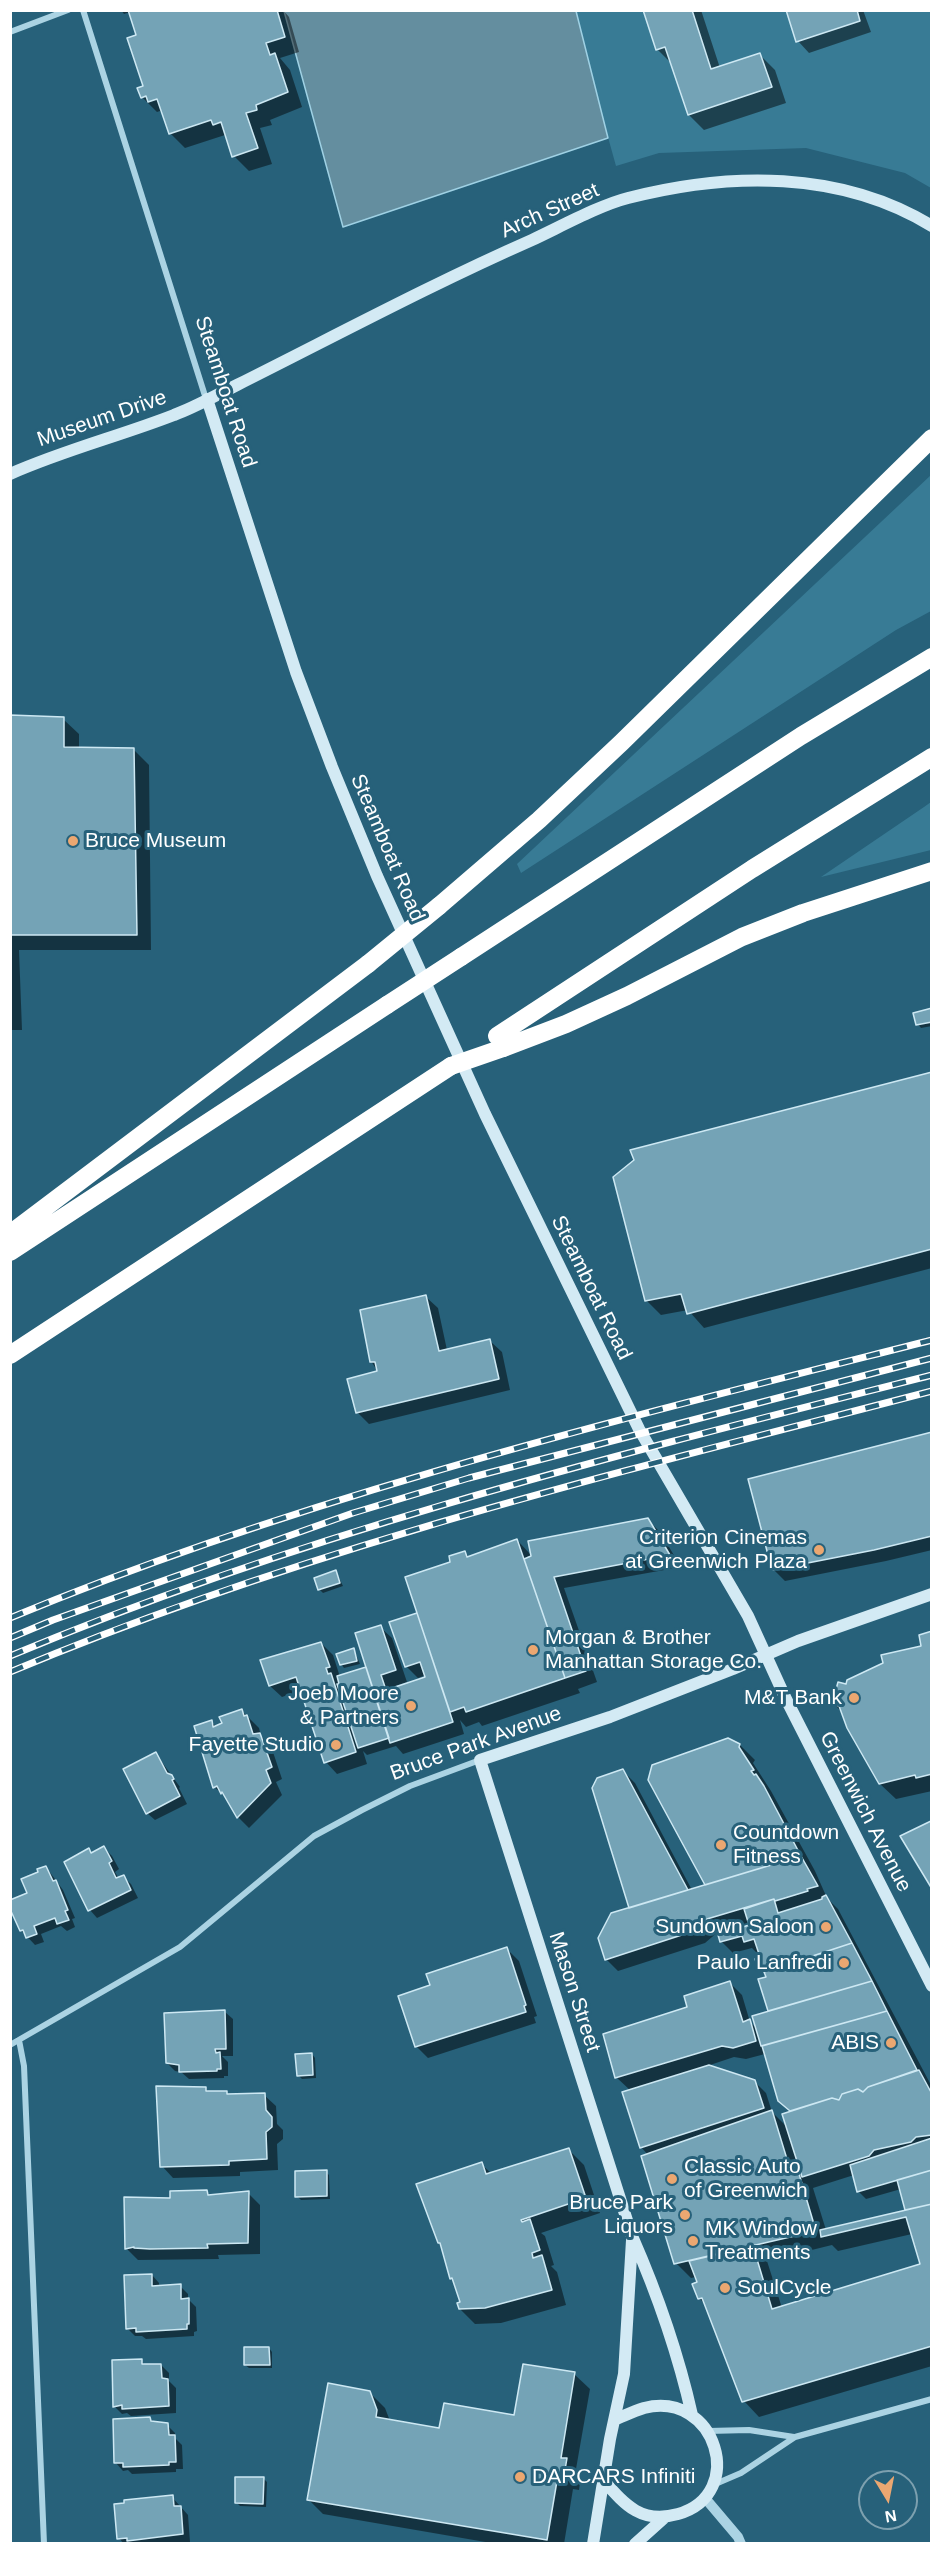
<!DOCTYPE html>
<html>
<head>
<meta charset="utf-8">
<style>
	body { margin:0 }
	#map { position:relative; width:942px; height:2554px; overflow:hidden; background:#27617a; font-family:Helvetica,sans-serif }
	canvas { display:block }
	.frame { position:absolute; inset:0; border:12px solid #fff; pointer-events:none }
	.north { position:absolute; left:858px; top:2470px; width:60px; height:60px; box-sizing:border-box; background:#27617a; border:2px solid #7da0af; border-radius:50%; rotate:170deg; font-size:16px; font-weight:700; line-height:24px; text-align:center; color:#fff }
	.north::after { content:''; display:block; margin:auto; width:21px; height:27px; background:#eba771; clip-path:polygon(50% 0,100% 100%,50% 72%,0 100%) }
</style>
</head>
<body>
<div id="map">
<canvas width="942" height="2554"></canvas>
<div class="frame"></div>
<div class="north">N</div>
</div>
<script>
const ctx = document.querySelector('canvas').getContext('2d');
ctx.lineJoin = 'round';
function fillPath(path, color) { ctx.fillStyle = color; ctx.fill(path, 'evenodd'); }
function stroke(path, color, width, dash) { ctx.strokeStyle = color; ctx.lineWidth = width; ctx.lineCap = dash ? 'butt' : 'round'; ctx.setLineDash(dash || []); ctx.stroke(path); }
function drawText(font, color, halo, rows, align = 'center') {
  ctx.font = font + ' Helvetica,sans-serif'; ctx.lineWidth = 6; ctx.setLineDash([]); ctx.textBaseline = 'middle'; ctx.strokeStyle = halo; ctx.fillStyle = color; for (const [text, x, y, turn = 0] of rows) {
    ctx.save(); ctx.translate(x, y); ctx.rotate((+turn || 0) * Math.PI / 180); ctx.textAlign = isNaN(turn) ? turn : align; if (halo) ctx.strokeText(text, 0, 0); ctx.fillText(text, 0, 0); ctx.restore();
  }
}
fillPath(new Path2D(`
	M573,11H931V188L905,173L806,148L659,153L616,166Z
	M931,475V611L896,630L521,873L517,864Z
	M931,802V850L821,877L924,807Z`), '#387b95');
const water = new Path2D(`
	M284,11H576L608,138L343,227Z`);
fillPath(water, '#648e9f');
stroke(water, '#9fd1e4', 1.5);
fillPath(new Path2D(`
	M121,10H283L289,17L299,52L280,58L290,70L302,107L270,120L272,125L260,128L272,164L249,171L234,156L225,135L185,148L170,133L165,116L160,111L157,112L142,97L145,87L138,36L130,12L124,14Z
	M645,10H701L720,68L760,55L775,70L786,103L704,130L689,115L672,64L657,49Z
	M788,10H863L871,32L809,53L798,41Z
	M10,710L13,716L63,719L79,734V749H133L149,765L151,950H19L22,1030H10Z
	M932,1010V1026L921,1028L918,1024Z
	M932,1074V1268L704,1328L688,1310L661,1315L646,1300Z
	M426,1297L438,1308L447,1350L490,1341L502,1352L510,1390L369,1424L357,1412L378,1372L371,1361Z
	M932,1434V1550L886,1561L785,1581L773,1569Z
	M648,1520L660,1532L681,1567L564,1588L597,1682L578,1689L580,1693L482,1726L479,1722L466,1727L460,1720L464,1734L403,1754L396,1746L367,1755L363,1751L367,1764L337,1774L326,1762L302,1690L282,1697L270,1686L321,1643L333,1655L340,1677L369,1673L380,1627L392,1638L407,1682L386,1689L387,1692L427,1678L426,1675L418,1678L406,1666L391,1623L419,1614L452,1562L465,1553L469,1557L517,1540L532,1556Z
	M336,1572L343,1586L323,1593L319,1589Z
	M932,1633V1791L896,1799L880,1784L844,1714L833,1703L847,1686L923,1647Z
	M354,1650L360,1664L344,1668L341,1664Z
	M242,1711L259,1728L261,1736L271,1746L282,1779L276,1782L282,1795L249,1828L238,1817L228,1798L214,1787L211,1722L217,1727Z
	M740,1745L755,1760L753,1763L771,1791L815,1871L827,1898L838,1909L932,2087V2366L759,2417L744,2401L707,2306L699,2298L696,2277L691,2278L676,2263L648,2155L641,2147L631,2091L616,2077L689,2008L730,1983L742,1995L750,2022L757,2029L769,2012L759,1980L768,1978L758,1964L762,1958L760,1952L757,1953L752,1948L733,1953L721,1941L751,1926L750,1922L719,1931L705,1943L618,1971L606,1959L631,1909L623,1771L635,1783L692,1890L707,1886L650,1779ZM765,2054L788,2107L797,2115L788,2128L772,2112L766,2093L754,2081L707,2066L734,2057L746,2059ZM854,2175L858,2191L866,2199L901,2189L907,2211L826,2230L813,2188ZM912,2234L922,2265L782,2308L767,2261L832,2245L838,2251Z
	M156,1754L180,1787L179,1788L187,1804L155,1820L147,1813Z
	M104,1848L112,1856L119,1869L115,1872L119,1879L123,1877L131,1884L138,1898L97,1918L90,1910L66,1862L88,1850L92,1854Z
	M46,1867L63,1890L75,1918L72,1919L75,1927L67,1931L61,1926L41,1934L44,1942L35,1945L21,1930L29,1894L40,1873Z
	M507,1949L519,1961L537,2016L534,2017L536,2023L428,2058L416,2046L432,1986Z
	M225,2012L233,2019V2056H222L228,2062V2076H224V2078L189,2079L181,2072L175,2071L167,2063Z
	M312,2054L315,2058L316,2078L302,2079L298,2075Z
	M205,2088L210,2093H226L229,2095H264L276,2106L277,2124L283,2130V2139L277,2144L278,2170L240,2172V2176L173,2178L162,2166Z
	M569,2150L584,2165L600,2213L541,2233L545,2236L554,2265L551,2266L557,2272L566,2305L501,2323L475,2324L460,2309L462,2303L455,2282L452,2278L442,2246L439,2243L481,2164L492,2174Z
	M326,2172L329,2175L330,2199L301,2200L297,2196Z
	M207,2192L211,2196L248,2193L260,2205V2254L218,2255L219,2259L138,2260L126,2248L172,2199Z
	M152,2275L159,2283V2287L180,2286L188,2294V2299L196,2307L197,2331L194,2332V2336L146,2339L142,2336H135L127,2328Z
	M269,2348L272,2352V2368H249L245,2365Z
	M141,2361L146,2366L161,2365L169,2373V2381L176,2388V2413L131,2416L127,2413L122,2414L114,2406Z
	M574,2374L590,2389L576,2469L581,2475L579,2490L573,2489L564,2544H497L323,2514L308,2499L369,2392L385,2408L390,2421L441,2430L515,2417Z
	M150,2419L154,2423L167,2425L175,2433V2438L182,2445L183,2469H176V2472L132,2474L128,2470L123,2471L116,2463Z
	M264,2479L267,2482L266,2507L240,2506L236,2502Z
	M172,2497L188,2515L190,2542L124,2544L119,2538Z`), '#0007');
const building = new Path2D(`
	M128,10H277L285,37L266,43L270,55L275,53L288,92L256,105L257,110L246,113L258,148L232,157L221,122L213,125L211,120L169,134L157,99L148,102L146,96L141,98L137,88L143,86L127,38L136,35Z
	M643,10H692L711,69L760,53L772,87L688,115L665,47L656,50Z
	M786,10H857L860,21L796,42Z
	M10,715L64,717V747L134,748L137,935H10Z
	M932,1008V1022L916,1025L913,1013Z
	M932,1072V1249L687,1314L681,1294L645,1301L613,1177L634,1160L630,1150Z
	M426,1295L439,1351L490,1339L499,1379L356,1413L347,1379L377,1371L375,1362H370L360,1310Z
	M932,1432V1536L874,1550L772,1570L748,1479Z
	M648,1518L670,1555L554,1577L586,1671L565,1678L524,1559L531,1556L528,1541Z
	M517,1539L565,1678L466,1712L464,1707L450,1712L405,1577L450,1562L449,1556L465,1551L467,1557Z
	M336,1570L340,1583L318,1590L314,1578Z
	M417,1613L453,1722L390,1743L355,1633L381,1625L396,1670L381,1675L386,1690L425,1677L420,1662L405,1667L389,1622Z
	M932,1631V1774L916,1778L915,1775L879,1784L847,1728L839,1706L832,1704L838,1682L846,1684L847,1680L883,1663L881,1655L921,1646L919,1635Z
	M321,1642L330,1667L326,1668L328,1674L331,1673L356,1752L324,1763L296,1677L269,1686L260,1660Z
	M354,1648L357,1661L340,1665L336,1654Z
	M366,1667L389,1738L358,1748L337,1684H339L337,1676Z
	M242,1709L244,1716L247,1715L253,1734L260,1733L272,1767L266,1770L271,1783L237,1818L222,1792L221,1794L217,1786L213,1788L194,1726L212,1720L213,1727L222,1723L219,1717Z
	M728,1738L740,1744L739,1747L754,1770L751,1771L754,1775L756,1774L764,1786L801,1856L705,1885L648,1780L652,1765Z
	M156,1752L167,1773L172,1775L174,1779L172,1780L180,1796L146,1814L123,1769Z
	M623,1769L688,1890L629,1908L592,1788L597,1778Z
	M931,1821H932V1889L900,1836Z
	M104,1846L112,1861L109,1863L116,1878L124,1875L131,1890L88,1911L64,1862L89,1848L91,1853Z
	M801,1856L818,1886L807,1889L808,1891L775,1901L774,1899L707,1919L694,1931L605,1960L598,1938L611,1913Z
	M46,1866L53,1881L56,1880L68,1910L65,1911L69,1920L57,1924L55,1918L34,1926L37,1934L26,1938L23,1930L20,1931L10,1909V1900L27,1893L21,1879L38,1872L37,1869Z
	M826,1895L852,1943L764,1972L761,1963L757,1965L755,1959L760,1957L754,1939L744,1942L742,1936L720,1942L718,1935L749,1925L744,1909L774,1899L778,1913L822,1899V1897Z
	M852,1943L872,1981L768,2011L758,1979L766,1977L764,1972Z
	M507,1947L526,2005L524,2006L526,2012L415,2047L398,1996L430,1985L426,1974Z
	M730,1981L743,2022L750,2019L756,2041L733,2048L722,2046L615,2078L603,2034L687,2007L684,1996Z
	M872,1981L887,2011L761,2046L752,2016Z
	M225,2010L226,2049H215L216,2053L220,2052L221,2069H217V2071L179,2072V2065L166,2063L164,2013Z
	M887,2011L917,2070L868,2087L863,2092L858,2089L842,2094L839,2100L832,2098L790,2111L778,2101L762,2046Z
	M312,2053L313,2075L297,2076L295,2054Z
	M709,2065L755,2080L764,2108L640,2148L622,2092Z
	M919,2070L932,2094V2135L916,2137L911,2142L874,2150L869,2156L802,2177L782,2114L832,2098L839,2100L842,2094L858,2089L863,2092L868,2087Z
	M156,2086L206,2087V2091H227V2094L265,2093L266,2110L272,2117V2127L266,2132L267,2159L229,2161V2165L160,2167Z
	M772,2110L790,2169L797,2167L816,2231L674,2264L641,2156Z
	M932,2138V2170L857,2192L850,2165Z
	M569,2148L586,2198L521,2220L522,2222L530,2219L540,2250L532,2253L533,2258L542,2255L552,2290L485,2308L459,2309L457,2303L460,2302L452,2278L450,2279L440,2243H438L416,2184L482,2162L486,2174Z
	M327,2170V2196L295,2197V2171Z
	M932,2170V2204L905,2210L897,2180Z
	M207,2190L208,2195L249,2191L248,2243L207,2244L208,2248L150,2249L134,2248V2247L125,2249L124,2197L170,2198V2191Z
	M932,2204V2346L742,2402L702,2298L698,2299L692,2284L697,2282L689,2261L753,2246L772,2309L920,2264L906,2217L821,2237L820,2230Z
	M152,2274V2286L181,2284V2299L189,2298V2324H187V2329L136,2332V2328L126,2329L124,2275Z
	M244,2347H269L270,2365H244Z
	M142,2359V2364H161L162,2378L168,2379L169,2406L122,2409V2405L113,2407L112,2360Z
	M523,2364L575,2372L561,2458H567L564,2476L558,2475L547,2540L307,2500L328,2383L370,2391L377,2410L376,2417L439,2428L444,2403L514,2415Z
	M150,2417L151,2421L168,2423L169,2435H175L176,2462H169V2465L123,2467V2463H114L113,2419Z
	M235,2477H264L263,2504L235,2503Z
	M173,2495L174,2506H181L183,2534L127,2541V2538L117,2539L114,2504L124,2503V2500Z`);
fillPath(building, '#74a3b6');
stroke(building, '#cde8f3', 1.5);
stroke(new Path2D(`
	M83,10L206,399
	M10,32L68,10
	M19,2040L24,2066L44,2544
	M10,2045L180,1947L314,1836L362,1810L410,1786L480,1760
	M708,2431L749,2430L794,2437
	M713,2485L741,2473L795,2437L932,2399`), '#abd3e3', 6);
stroke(new Path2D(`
	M705,2498L738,2537L741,2544`), '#abd3e3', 10);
stroke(new Path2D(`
	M207,399L296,672L332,767L377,876L485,1114L639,1429L748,1616L785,1697L932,1986
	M10,474C64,450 120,436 174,415C196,407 216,395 237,385C335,336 432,284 532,240C560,227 600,205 628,198C729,172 840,170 932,226
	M692,2415C678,2353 657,2293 632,2236L480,1760L610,1717L733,1669L798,1641L932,1594
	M604,2481C626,2506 642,2524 678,2514C748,2494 716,2390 644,2408C634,2411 624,2416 614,2420
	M593,2544L610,2439L624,2374L632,2240
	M635,2544L664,2518`), '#d3eaf4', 12);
stroke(new Path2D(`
	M439,906L539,820L621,743L932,438
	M461,957L801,736L932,657
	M497,1036L752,869L932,757
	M503,1048L566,1024L627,996L742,937L803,913L932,871
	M10,1234L368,964
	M10,1252L387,1005
	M10,1355L451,1066`), '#fff', 18);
const rail = new Path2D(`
	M10,1618C307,1495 621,1419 932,1340
	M10,1638L53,1620L353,1513L469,1478L932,1358
	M10,1656C308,1531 620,1454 932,1375
	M10,1672C307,1547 620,1472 932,1391`);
stroke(rail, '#fff', 7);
stroke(rail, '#27617a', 4.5, [14]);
stroke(new Path2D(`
	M368,964L439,906
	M387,1005L461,957
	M451,1066L503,1048`), '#fff', 18);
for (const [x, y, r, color] of [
	[73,841,6,"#eba771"],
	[819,1550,6,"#eba771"],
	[533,1650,6,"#eba771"],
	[854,1698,6,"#eba771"],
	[411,1706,6,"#eba771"],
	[336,1745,6,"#eba771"],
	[721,1845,6,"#eba771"],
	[826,1927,6,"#eba771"],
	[844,1963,6,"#eba771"],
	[891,2043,6,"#eba771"],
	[672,2179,6,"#eba771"],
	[685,2215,6,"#eba771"],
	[693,2241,6,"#eba771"],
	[725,2288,6,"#eba771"],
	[520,2477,6,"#eba771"]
]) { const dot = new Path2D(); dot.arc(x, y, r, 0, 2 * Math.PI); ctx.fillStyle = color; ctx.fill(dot); stroke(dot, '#27617a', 2); }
drawText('21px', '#fff', '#27617a', [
	["Arch Street",550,211,-24],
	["Steamboat Road",225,392,72],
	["Museum Drive",102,419,-19],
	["Steamboat Road",387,848,67],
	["Steamboat Road",591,1288,64],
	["Bruce Park Avenue",476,1744,-20],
	["Greenwich Avenue",865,1812,63],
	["Mason Street",574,1992,72]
]);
drawText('21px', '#fff', '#27617a', [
	["Bruce Museum",85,841,"left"],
	["Criterion Cinemas",807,1538],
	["at Greenwich Plaza",807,1562],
	["Morgan & Brother",545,1638,"left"],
	["Manhattan Storage Co.",545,1662,"left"],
	["Joeb Moore",399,1694],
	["& Partners",399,1718],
	["M&T Bank",842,1698],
	["Fayette Studio",324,1745],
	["Countdown",733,1833,"left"],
	["Fitness",733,1857,"left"],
	["Sundown Saloon",814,1927],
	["Paulo Lanfredi",832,1963],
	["ABIS",879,2043],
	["Classic Auto",684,2167,"left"],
	["of Greenwich",684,2191,"left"],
	["Bruce Park",673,2203],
	["Liquors",673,2227],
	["MK Window",705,2229,"left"],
	["Treatments",705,2253,"left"],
	["SoulCycle",737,2288,"left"],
	["DARCARS Infiniti",532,2477,"left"]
], 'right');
</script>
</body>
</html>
